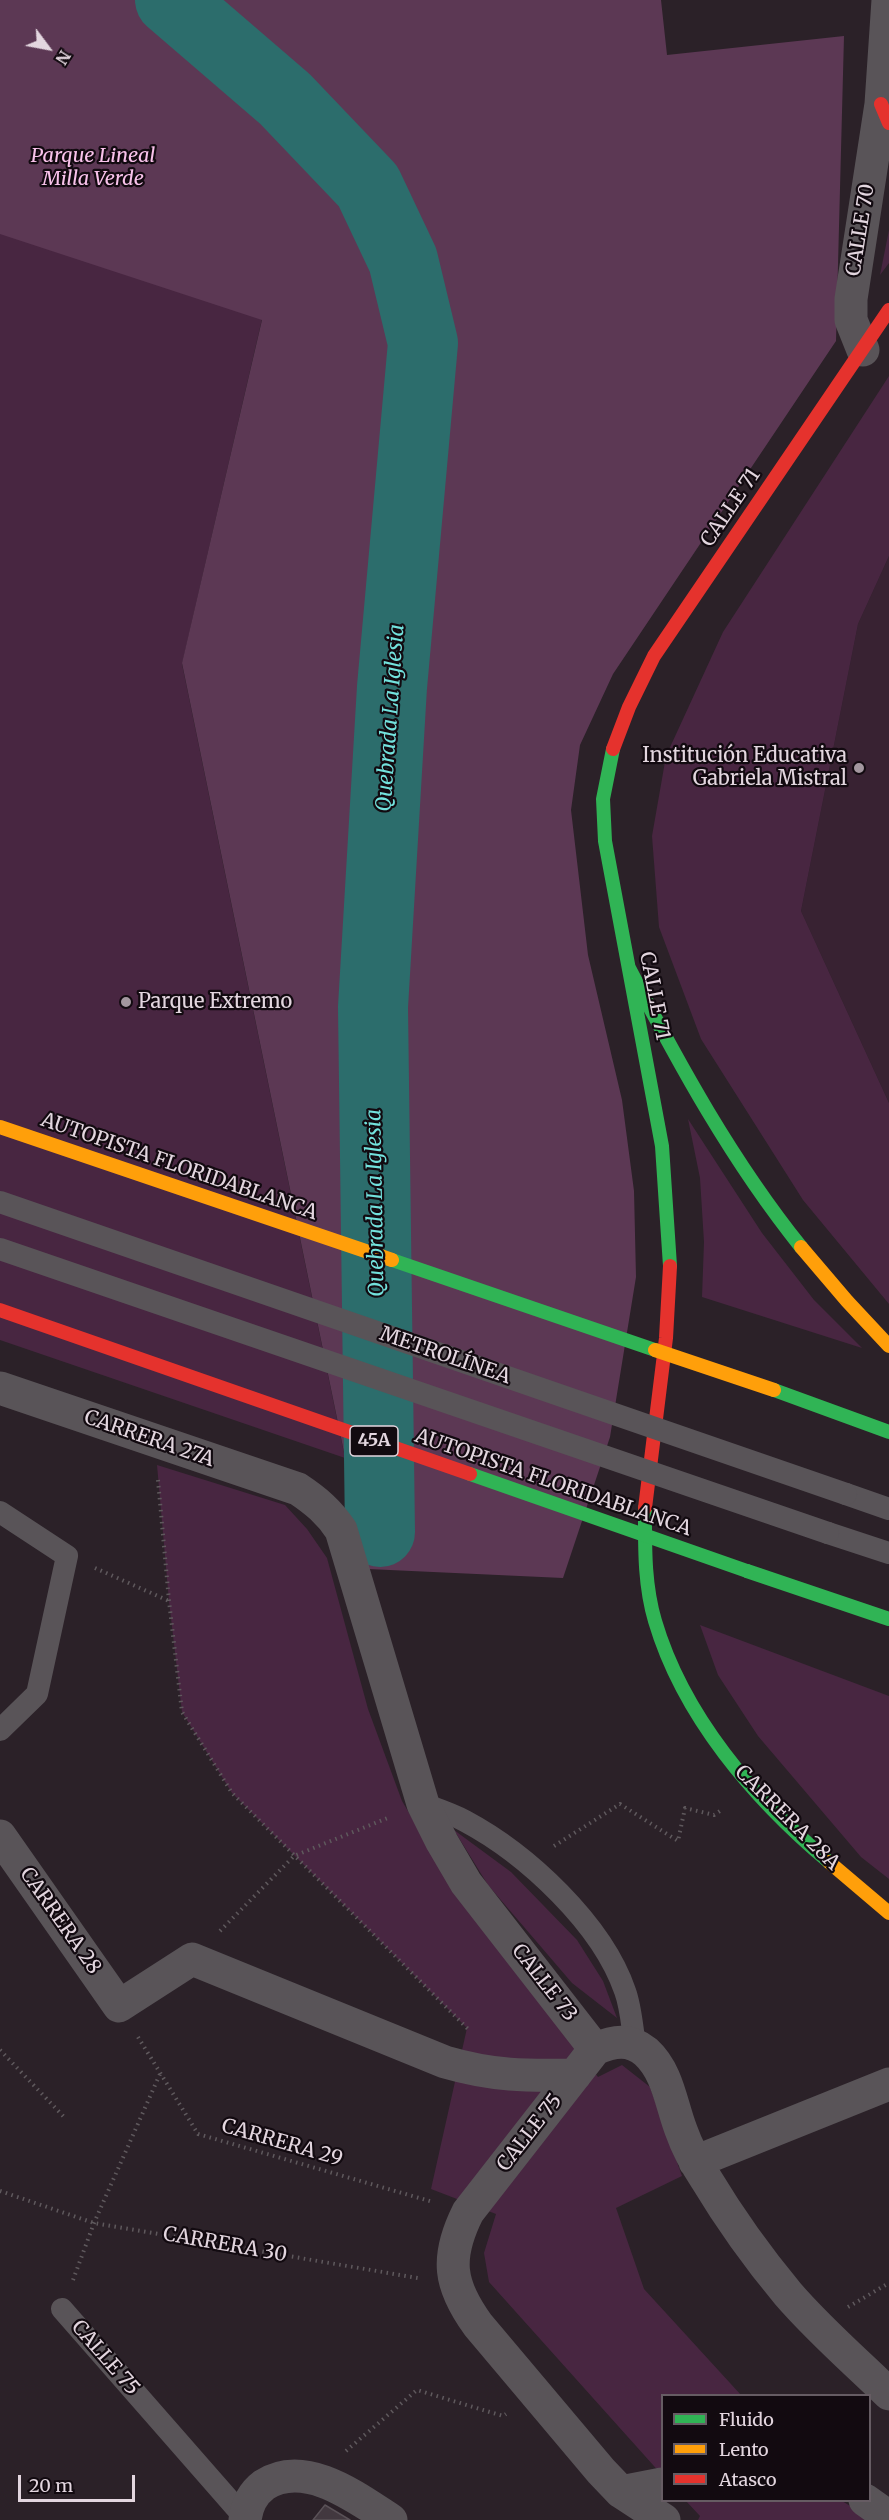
<!DOCTYPE html>
<html>
<head>
<meta charset="utf-8">
<style>
	body { margin:0 }
	#map { position:relative; width:889px; height:2520px; overflow:hidden; background:#2b2128; font-family:Merriweather,serif }
	canvas { display:block }
	.legend { position:absolute; left:661px; top:2394px; width:210px; height:108px; box-sizing:border-box; background:#120a10; border:2px solid #665c63; margin:0; padding:8px 10px; list-style:none; font-size:18px; color:#e3d6df }
	.legend li { display:flex; align-items:center; gap:12px; height:30px }
	.legend b { width:30px; border:2px solid #665c63 }
	.north { position:absolute; left:18px; top:18px; width:60px; height:60px; -webkit-text-stroke:4px #120a10; paint-order:stroke; rotate:122deg; font-size:16px; font-weight:700; line-height:24px; text-align:center; color:#e3d6df }
	.north::after { content:''; display:block; margin:auto; width:21px; height:27px; background:#e3d6df; clip-path:polygon(50% 0,100% 100%,50% 72%,0 100%) }
	.scale { position:absolute; left:18px; top:2475px; width:117px; height:27px; box-sizing:border-box; border:3px solid #e3d6df; border-top:0; padding-left:8px; font-size:18px; line-height:21px; white-space:nowrap; color:#e3d6df; -webkit-text-stroke:4px #120a10; paint-order:stroke }
</style>
</head>
<body>
<div id="map">
<canvas width="889" height="2520"></canvas>
<ul class="legend">
<li><b style="height:8px;background:#30b455"></b>Fluido</li>
<li><b style="height:8px;background:#ff9f0a"></b>Lento</li>
<li><b style="height:8px;background:#e5322d"></b>Atasco</li>
</ul>
<div class="north">N</div>
<div class="scale">20 m</div>
</div>
<script>
const ctx = document.querySelector('canvas').getContext('2d');
ctx.lineJoin = 'round';
function fillPath(path, color) { ctx.fillStyle = color; ctx.fill(path, 'evenodd'); }
function stroke(path, color, width, dash) { ctx.strokeStyle = color; ctx.lineWidth = width; ctx.lineCap = dash ? 'butt' : 'round'; ctx.setLineDash(dash || []); ctx.stroke(path); }
function drawText(font, color, halo, rows, align = 'center') {
  ctx.font = font + ' Merriweather,serif'; ctx.lineWidth = 4.5; ctx.setLineDash([]); ctx.textBaseline = 'middle'; ctx.strokeStyle = halo; ctx.fillStyle = color; for (const [text, x, y, turn = 0] of rows) {
    ctx.save(); ctx.translate(x, y); ctx.rotate((+turn || 0) * Math.PI / 180); ctx.textAlign = isNaN(turn) ? turn : align; if (halo) ctx.strokeText(text, 0, 0); ctx.fillText(text, 0, 0); ctx.restore();
  }
}
fillPath(new Path2D(`
	M889,556V1103L801,911L858,624Z`), '#382232');
fillPath(new Path2D(`
	M0,0H57L262,319L182,664L345,1458L0,1340Z
	M889,230V263L880,275Z
	M889,376V556L858,624L801,911L889,1103V1304L803,1200L701,1039L659,927L652,836L666,756L723,632Z
	M688,1119L762,1233L814,1300L862,1348L702,1297L704,1242L700,1178Z
	M157,1465L285,1505L307,1529L327,1558L368,1709L402,1801L454,1889L598,2077L622,2065L650,2087L682,2176L616,2208L644,2289L741,2395L662,2396V2475L489,2282L484,2253L496,2214L431,2189L467,2028L232,1793L182,1712L169,1601Z
	M700,1625L889,1696V1879L861,1857L758,1736L718,1675Z
	M454,1830L511,1872L577,1940L603,1981L617,2018L572,1983L488,1885Z
	M686,2501H842L873,2520H698L700,2516Z`), '#482641');
fillPath(new Path2D(`
	M0,0H661L667,55L844,36L836,341L613,674L580,745L571,810L588,955L622,1100L634,1191L636,1277L610,1437L563,1578L368,1569L182,663L262,320L0,234Z`), '#5c3854');
stroke(new Path2D(`
	M170,0L285,99L368,186L403,260L423,343L392,687L373,1007L380,1532`), '#2c6d6c', 70);
const building = new Path2D(`
	M325,2505L350,2520H313Z`);
fillPath(building, '#42383f');
stroke(building, '#5a5157', 1.5);
stroke(new Path2D(`
	M158,1480L169,1601L182,1712L232,1793L468,2029
	M95,1568L169,1601
	M554,1846L620,1804L678,1841L685,1808L714,1815L723,1809
	M220,1931L294,1856L390,1817
	M138,2037L198,2134L433,2202
	M0,2050L65,2118
	M0,2191L94,2223L418,2278
	M73,2280L94,2223L160,2074
	M848,2307L889,2283
	M346,2451L417,2390L503,2416L506,2414`), '#5f595d', 4, [1.5, 4.5]);
stroke(new Path2D(`
	M846,1494L889,1509
	M0,1512L67,1556L37,1694L0,1730
	M828,1533L889,1553
	M423,1804C437,1809 452,1814 465,1821C527,1854 602,1924 625,1991C631,2007 632,2027 635,2045
	M62,2309L245,2518`), '#595458', 22);
stroke(new Path2D(`
	M863,350L851,320V299L881,104L888,0
	M0,1388L298,1489C316,1501 329,1512 341,1530L423,1804L442,1842L466,1883L595,2049
	M0,1836L119,2006L192,1959L445,2062C493,2076 526,2076 575,2075
	M695,2162L889,2084
	M621,2492L662,2484
	M865,2500L889,2517
	M245,2520C247,2505 252,2494 264,2485C305,2458 357,2498 391,2520
	M664,2520L621,2492L601,2471L478,2325C449,2285 445,2258 468,2212L595,2049C614,2041 629,2038 646,2052C668,2072 671,2104 681,2130C687,2147 696,2164 706,2179C730,2219 758,2258 788,2294C819,2330 855,2361 889,2394`), '#595458', 33);
stroke(new Path2D(`
	M613,749L603,799L605,841L662,1146L670,1266
	M629,968C680,1066 732,1161 801,1247
	M774,1390L889,1432
	M645,1508C645,1546 644,1584 655,1621C683,1716 754,1799 829,1862
	M747,1571L889,1619`), '#30b455', 14);
stroke(new Path2D(`
	M801,1247L847,1301L889,1346
	M829,1862L889,1913`), '#ff9f0a', 14);
stroke(new Path2D(`
	M881,104L889,123
	M613,749L629,707L654,656L889,310
	M645,1508L666,1338L670,1266`), '#e5322d', 14);
stroke(new Path2D(`
	M0,1202L846,1494
	M0,1249L828,1533`), '#595458', 22);
stroke(new Path2D(`
	M392,1260L655,1350
	M470,1474L747,1571`), '#30b455', 14);
stroke(new Path2D(`
	M0,1127L392,1260
	M655,1350L774,1390`), '#ff9f0a', 14);
stroke(new Path2D(`
	M0,1310L470,1474`), '#e5322d', 14);
for (const [x, y, r, color] of [
	[859,768,6,"#a3979f"],
	[126,1002,6,"#a3979f"]
]) { const dot = new Path2D(); dot.arc(x, y, r, 0, 2 * Math.PI); ctx.fillStyle = color; ctx.fill(dot); stroke(dot, '#120a10', 2); }
for (const [x, y, w] of [
	[374,1441,48]
]) { const box = new Path2D(); box.roundRect(x - w / 2, y - 15, w, 30, 4.5); ctx.fillStyle = '#120a10'; ctx.fill(box); stroke(box, '#e3d6df', 1.5); }
drawText('bold 18px', '#e3d6df', null, [
	["45A",374,1441]
]);
drawText('italic 20px', '#f9c2eb', '#120a10', [
	["Parque Lineal",93,156],
	["Milla Verde",93,179]
]);
drawText('20px', '#e3d6df', '#120a10', [
	["CALLE 70",861,230,-81],
	["CALLE 71",731,508,-56],
	["CALLE 71",654,996,79],
	["AUTOPISTA FLORIDABLANCA",179,1167,19],
	["METROLÍNEA",445,1356,19],
	["CARRERA 27A",149,1439,19],
	["AUTOPISTA FLORIDABLANCA",553,1483,19],
	["CARRERA 28A",787,1818,45],
	["CARRERA 28",60,1921,55],
	["CALLE 73",544,1983,52],
	["CALLE 75",530,2133,-52],
	["CARRERA 29",282,2143,16],
	["CARRERA 30",225,2245,10],
	["CALLE 75",105,2358,49]
]);
drawText('20px', '#e3d6df', '#120a10', [
	["Institución Educativa",847,756],
	["Gabriela Mistral",847,779],
	["Parque Extremo",138,1002,"left"]
], 'right');
drawText('italic 21px', '#73e2dd', '#120a10', [
	["Quebrada La Iglesia",391,718,-86],
	["Quebrada La Iglesia",376,1203,-91]
]);
</script>
</body>
</html>
